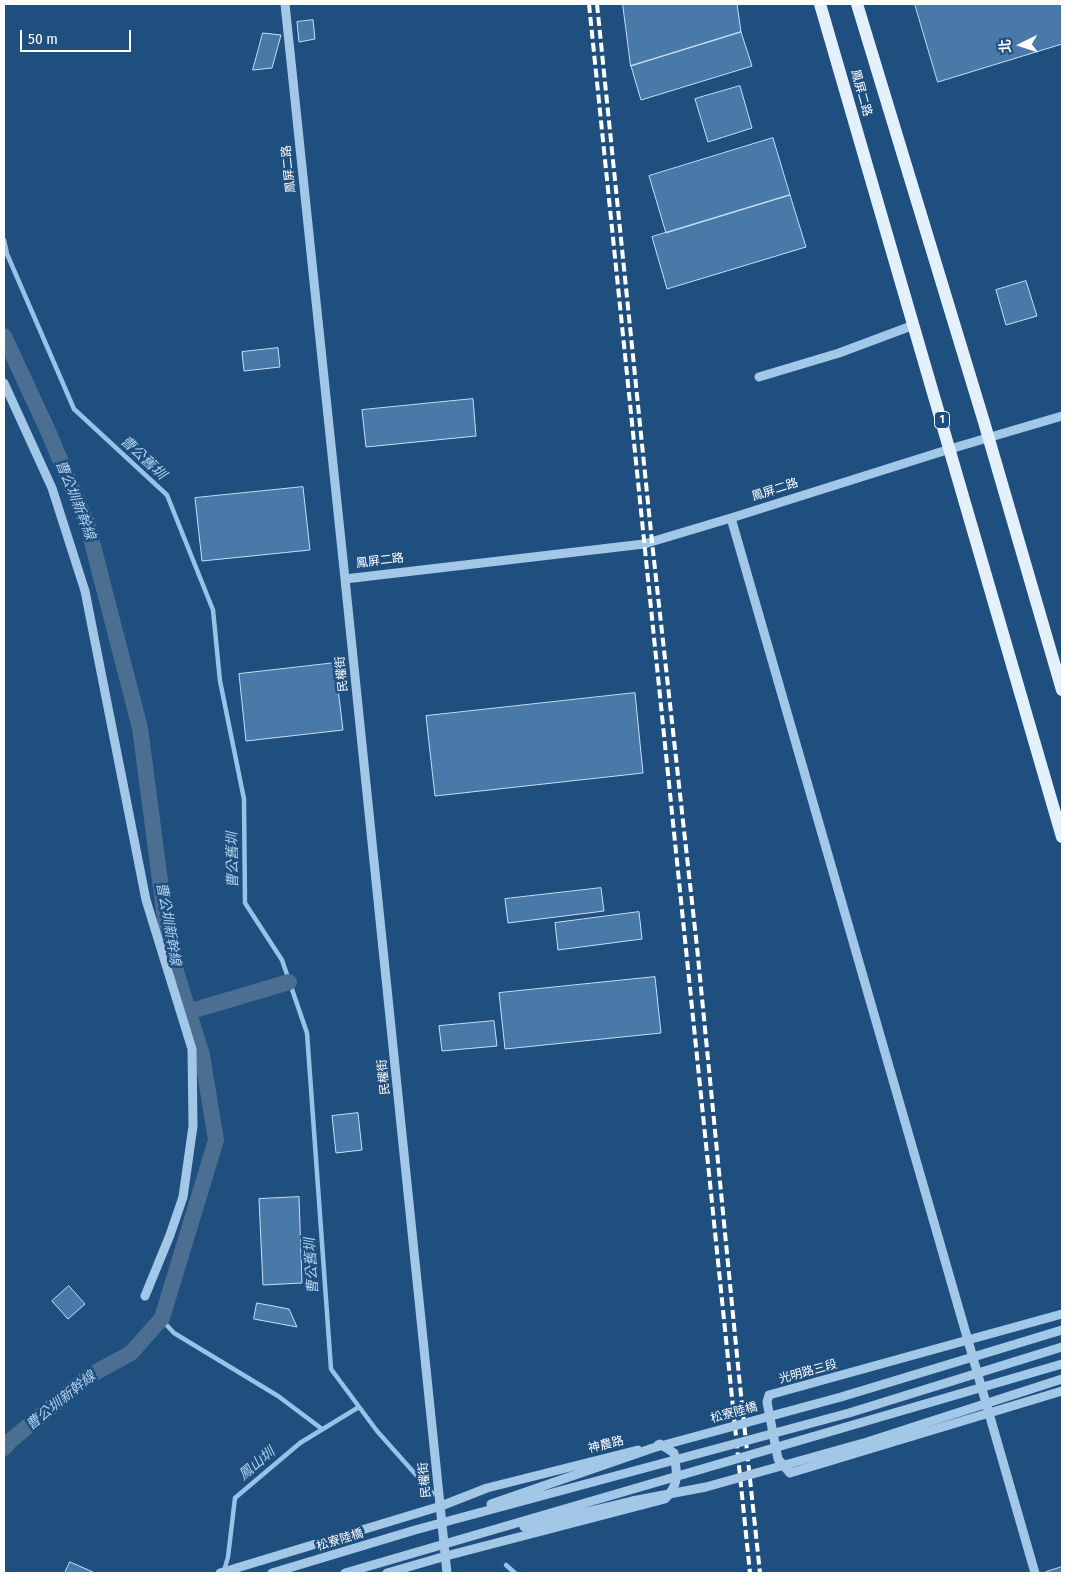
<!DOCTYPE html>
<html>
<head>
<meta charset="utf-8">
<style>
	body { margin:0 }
	#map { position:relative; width:1066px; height:1577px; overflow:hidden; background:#1f4f7e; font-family:"Fira Sans Condensed","Noto Sans TC",sans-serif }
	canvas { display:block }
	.frame { position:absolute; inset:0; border:5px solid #fff; pointer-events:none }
	.north { position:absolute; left:996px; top:20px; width:50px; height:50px; -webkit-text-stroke:4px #1f4f7e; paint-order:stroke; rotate:266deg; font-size:14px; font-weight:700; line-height:20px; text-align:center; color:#fff }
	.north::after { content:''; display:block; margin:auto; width:18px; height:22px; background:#fff; clip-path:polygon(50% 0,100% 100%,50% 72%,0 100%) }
	.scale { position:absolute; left:20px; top:30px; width:111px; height:22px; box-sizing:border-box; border:2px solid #fff; border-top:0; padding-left:6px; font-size:15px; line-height:18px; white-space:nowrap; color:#fff; -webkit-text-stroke:4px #1f4f7e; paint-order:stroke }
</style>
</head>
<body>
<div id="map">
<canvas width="1066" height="1577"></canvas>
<div class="frame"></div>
<div class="north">北</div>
<div class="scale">50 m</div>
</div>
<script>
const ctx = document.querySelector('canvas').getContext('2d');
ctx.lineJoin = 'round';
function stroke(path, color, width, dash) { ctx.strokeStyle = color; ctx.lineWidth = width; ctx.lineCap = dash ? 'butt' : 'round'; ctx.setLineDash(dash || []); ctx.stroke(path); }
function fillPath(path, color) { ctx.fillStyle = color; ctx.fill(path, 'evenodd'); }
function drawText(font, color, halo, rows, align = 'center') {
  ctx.font = font + ' "Fira Sans Condensed","Noto Sans TC",sans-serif'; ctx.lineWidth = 5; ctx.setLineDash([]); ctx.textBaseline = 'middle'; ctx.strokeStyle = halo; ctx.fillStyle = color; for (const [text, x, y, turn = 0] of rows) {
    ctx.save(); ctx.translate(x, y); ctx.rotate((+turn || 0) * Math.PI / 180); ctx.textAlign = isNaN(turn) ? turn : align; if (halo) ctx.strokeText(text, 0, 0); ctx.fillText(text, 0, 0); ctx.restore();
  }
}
stroke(new Path2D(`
	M4,240L7,254L74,409L167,495L213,610L220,681L244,799L245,903L282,960L307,1033L331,1369L377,1431L433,1494
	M160,1318L174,1333L278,1396L322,1429
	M506,1565L515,1573
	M224,1571L228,1557L235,1498L300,1443L359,1407`), '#97c2e9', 4.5);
stroke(new Path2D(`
	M4,336L48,431L87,523L140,728L169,949L202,1055L216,1140L162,1318L131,1353L89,1376L10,1441L4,1448
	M188,1012L289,982`), '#4b6e91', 16);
const building = new Path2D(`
	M623,4H737L741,32L631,66Z
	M915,4H1062V44L938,82Z
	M313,20L315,39L299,42L297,22Z
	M741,32L752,66L641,100L631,66Z
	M263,33L281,35L272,68L253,70Z
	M740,86L752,128L708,142L695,99Z
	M773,138L790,195L666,233L649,176Z
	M790,195L806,247L667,289L652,237Z
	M1026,281L1037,316L1006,325L996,290Z
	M278,348L280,367L244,371L242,352Z
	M473,399L476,436L366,447L362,410Z
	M303,487L310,550L202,561L195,498Z
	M335,663L343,730L246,741L239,674Z
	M635,693L643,773L435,796L426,716Z
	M601,888L604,911L508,923L505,899Z
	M639,912L642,939L558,950L555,923Z
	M655,977L661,1033L505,1049L499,993Z
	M494,1021L497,1046L442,1051L439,1026Z
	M358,1113L362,1150L336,1153L332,1116Z
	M299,1197L302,1283L263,1285L259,1199Z
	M69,1286L85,1304L68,1319L52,1301Z
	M257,1303L289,1309L297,1327L254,1319Z
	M70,1562L93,1572V1573H65Z
	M1062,1567V1573H1046V1572Z`);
fillPath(building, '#4879a8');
stroke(building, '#c7dff6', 1);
stroke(new Path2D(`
	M285,4L345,579L644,544L731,518L950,449L1062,416
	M759,377L839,353L914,325
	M4,383L52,488L85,591L146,900L192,1049L193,1126L183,1197L170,1235L145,1296
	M731,518L1035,1573
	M345,579L447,1573
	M1062,1314L769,1395L767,1402L778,1459L790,1473L1062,1391
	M220,1573L441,1506L487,1488L638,1450
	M387,1573L446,1556L665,1499C680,1483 677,1474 674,1453L660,1444L658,1445`), '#a3c7e7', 9);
stroke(new Path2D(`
	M820,4L1062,837
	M857,4L984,422L1062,690`), '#e5f0fd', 12);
stroke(new Path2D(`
	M589,4L750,1573
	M597,4L652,542L697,947L739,1376L760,1573`), '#fff', 4, [9, 4]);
stroke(new Path2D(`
	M491,1504L653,1448L841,1397L1062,1330
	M524,1527L632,1501L706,1487L867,1442L1062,1379
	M272,1573L415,1530L849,1413L1062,1347
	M345,1573L1062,1364`), '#a3c7e7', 9);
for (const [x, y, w] of [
	[942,420,15]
]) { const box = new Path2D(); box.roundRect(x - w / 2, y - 8.5, w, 17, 4); ctx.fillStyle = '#1f4f7e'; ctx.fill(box); stroke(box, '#fff', 1); }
drawText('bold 11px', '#fff', null, [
	["1",942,420]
]);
drawText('12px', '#fff', '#1f4f7e', [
	["鳳屏二路",861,93,74],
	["鳳屏二路",289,169,-96],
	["鳳屏二路",775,490,-18],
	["鳳屏二路",380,561,-7],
	["民權街",342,674,-96],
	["民權街",384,1077,-96],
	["光明路三段",808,1372,-15],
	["松寮陸橋",734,1413,-15],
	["神農路",606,1445,-14],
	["民權街",425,1480,-96],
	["松寮陸橋",340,1540,-17]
]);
drawText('italic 14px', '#afd0ef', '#1f4f7e', [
	["曹公舊圳",143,458,43],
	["曹公圳新幹線",75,500,68],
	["曹公舊圳",233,860,-91],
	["曹公圳新幹線",168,924,80],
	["曹公舊圳",312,1266,-94],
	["曹公圳新幹線",61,1401,-39],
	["鳳山圳",257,1464,-40]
]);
</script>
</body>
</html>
